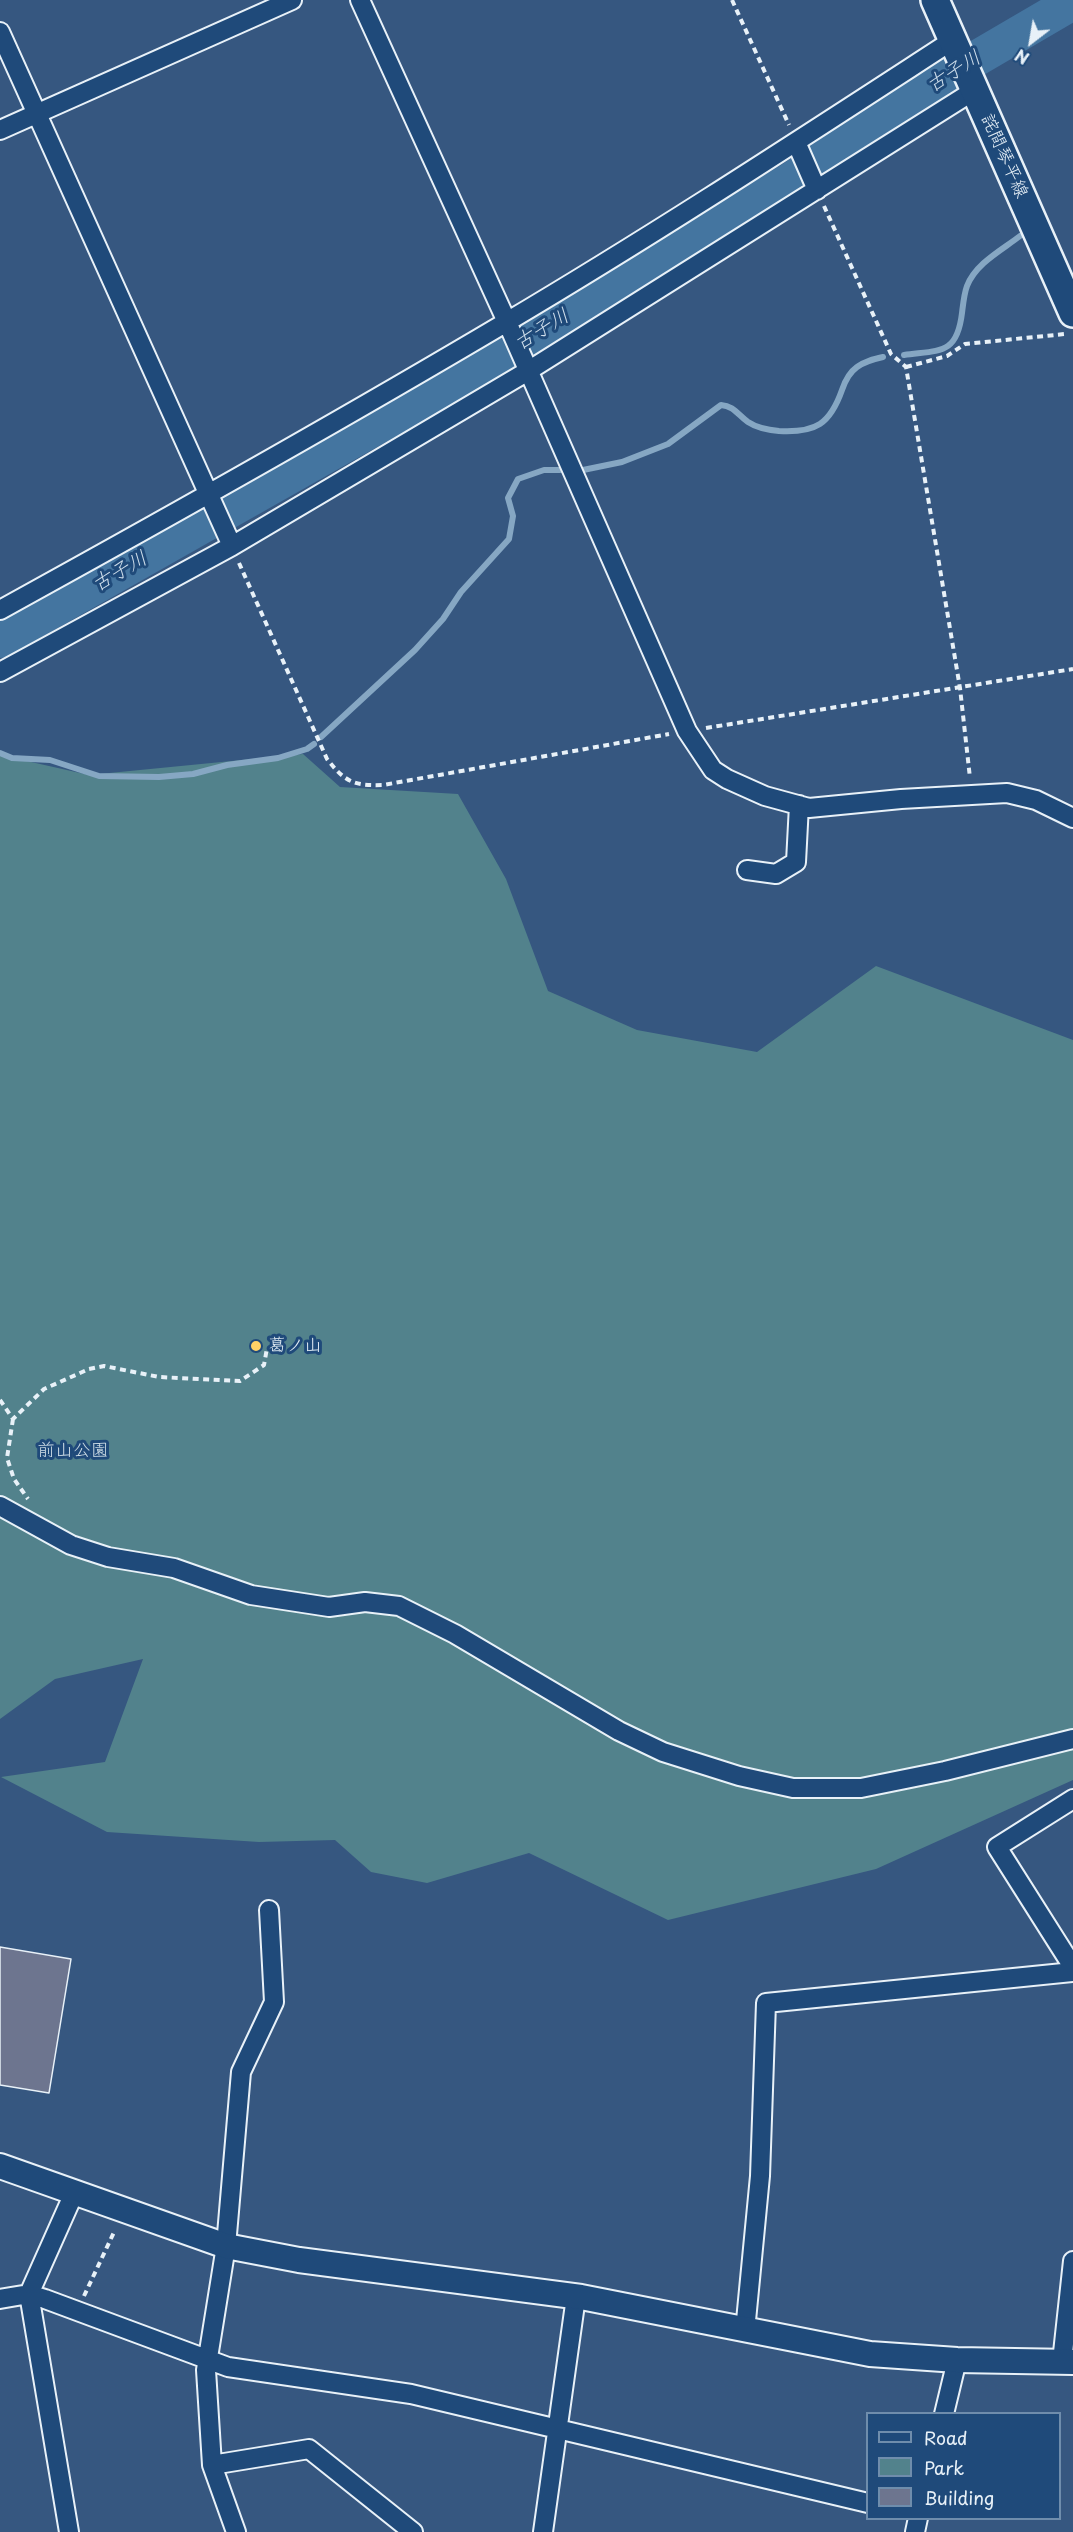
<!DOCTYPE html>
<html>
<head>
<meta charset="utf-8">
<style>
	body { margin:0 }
	#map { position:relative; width:1073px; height:2532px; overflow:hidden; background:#365780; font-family:"Playpen Sans",sans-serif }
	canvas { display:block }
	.legend { position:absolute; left:866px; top:2412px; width:195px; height:108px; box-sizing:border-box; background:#1f4a7a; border:2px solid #6f8dac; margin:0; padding:8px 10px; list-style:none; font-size:18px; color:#e8f1f8 }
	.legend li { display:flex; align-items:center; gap:12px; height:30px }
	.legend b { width:30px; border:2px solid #6f8dac }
	.north { position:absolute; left:1001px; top:12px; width:60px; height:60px; -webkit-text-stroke:4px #1f4a7a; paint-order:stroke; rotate:211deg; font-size:16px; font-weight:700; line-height:24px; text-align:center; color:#e8f1f8 }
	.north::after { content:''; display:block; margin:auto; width:21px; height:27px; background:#e8f1f8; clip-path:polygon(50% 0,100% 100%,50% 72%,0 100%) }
</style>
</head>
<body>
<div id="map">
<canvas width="1073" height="2532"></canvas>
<ul class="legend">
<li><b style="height:8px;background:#1f4a7a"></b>Road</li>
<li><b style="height:16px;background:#52828c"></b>Park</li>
<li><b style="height:16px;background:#6d758f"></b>Building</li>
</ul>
<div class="north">N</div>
</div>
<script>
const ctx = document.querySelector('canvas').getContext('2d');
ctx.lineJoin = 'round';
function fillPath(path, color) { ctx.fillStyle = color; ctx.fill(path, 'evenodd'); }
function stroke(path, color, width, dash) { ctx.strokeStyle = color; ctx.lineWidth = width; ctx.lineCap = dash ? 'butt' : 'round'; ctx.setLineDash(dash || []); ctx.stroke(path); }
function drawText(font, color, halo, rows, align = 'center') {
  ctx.font = font + ' "Playpen Sans","Klee One",sans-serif'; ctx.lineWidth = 6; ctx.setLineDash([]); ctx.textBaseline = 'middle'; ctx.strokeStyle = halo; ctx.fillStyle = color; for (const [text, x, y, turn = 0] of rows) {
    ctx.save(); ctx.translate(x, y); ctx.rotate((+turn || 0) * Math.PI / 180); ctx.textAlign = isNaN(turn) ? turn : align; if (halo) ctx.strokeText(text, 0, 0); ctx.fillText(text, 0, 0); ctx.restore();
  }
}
fillPath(new Path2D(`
	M303,754L340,787L458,794L506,879L548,991L637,1030L757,1052L876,966L1073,1040V1780L876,1869L668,1920L529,1853L427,1883L371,1872L335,1840L259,1842L107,1832L1,1777L105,1762L143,1659L55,1679L0,1719V755L89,775Z`), '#52828c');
stroke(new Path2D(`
	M904,355C940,350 957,355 962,313C963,305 964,294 967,286C976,263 1002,250 1020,236
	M583,470L622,462L668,444L721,405C734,406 738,415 748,422C757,428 768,430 779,431C816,433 830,424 842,390C845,381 850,372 857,367C865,361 874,359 883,357
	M321,737L415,650L443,619L461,592L509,539L513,516L508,498L518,479L544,470H560
	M0,753L12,758L50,760L99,776L159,777L193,774L227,765L278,758L307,749L314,744`), '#86a7c3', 6);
stroke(new Path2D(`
	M0,640L473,372L791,180L943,78L1073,2`), '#4475a0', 36);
const building = new Path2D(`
	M0,1947L71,1959L49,2093L0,2085Z`);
fillPath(building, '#6d758f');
stroke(building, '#e8f1f8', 1.5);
const street = new Path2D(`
	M360,0L507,322L687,731L713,770L727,779L765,796L809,808L901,799L1007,793L1036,800L1073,818
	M0,32L232,546
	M0,130L292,0
	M796,142L817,190
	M0,610C169,517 338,422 505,323C657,233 805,136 953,40
	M0,672L232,546L528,371L975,90
	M747,870L776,874L796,862L799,805
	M0,1506L71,1545L108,1557L174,1568L251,1595L329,1607L365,1602L399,1606L455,1634L619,1731L663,1752L739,1776L793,1788H861L945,1771L1073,1739
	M1073,1799L997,1847L1073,1967
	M0,2299L29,2294L45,2299L228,2367L411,2394L868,2503
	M745,2331L760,2176L766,2003L1073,1972
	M1062,2362L1073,2261
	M944,2414L957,2360
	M212,2465L309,2449L413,2532
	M69,2532L29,2294L75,2191
	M236,2532L212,2465L206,2370L226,2246L241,2072L274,2002L269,1910
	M543,2532L576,2297
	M915,2532L918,2518`);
const secondary = new Path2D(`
	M0,2166L226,2246L299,2260L581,2297L870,2354L957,2360L1073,2362`);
const primary = new Path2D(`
	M935,0L1073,313`);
stroke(street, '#e8f1f8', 22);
stroke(secondary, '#e8f1f8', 28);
stroke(primary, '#e8f1f8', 32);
stroke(new Path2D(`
	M732,0L789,125
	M824,206L891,354L906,367L960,688L970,778
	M906,367L947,356L965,344L1065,334
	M239,563L327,759C345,782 354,786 383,785L669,734
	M706,728L1073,669
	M0,1400L13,1419L44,1389L89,1369L104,1366L159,1377L240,1381L264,1365L267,1348
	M13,1419L7,1458L14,1479L28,1499
	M84,2296L115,2230`), '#e8f1f8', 4, [6, 4.5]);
stroke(street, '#1f4a7a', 18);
stroke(secondary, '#1f4a7a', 24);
stroke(primary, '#1f4a7a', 27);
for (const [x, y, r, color] of [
	[256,1346,6,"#ffd166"]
]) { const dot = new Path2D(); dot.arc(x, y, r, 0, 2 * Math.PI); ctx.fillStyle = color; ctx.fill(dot); stroke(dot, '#1f4a7a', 2); }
drawText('18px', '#e8f1f8', '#1f4a7a', [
	["詫間琴平線",1004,156,66]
]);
drawText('18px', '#e8f1f8', '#1f4a7a', [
	["葛ノ山",268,1346]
], 'left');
drawText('18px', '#d2e0e8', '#1f4a7a', [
	["前山公園",73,1451]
]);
drawText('italic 20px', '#cfdeeb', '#1f4a7a', [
	["古子川",954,72,-32],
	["古子川",542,330,-31],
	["古子川",120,572,-30]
]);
</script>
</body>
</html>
